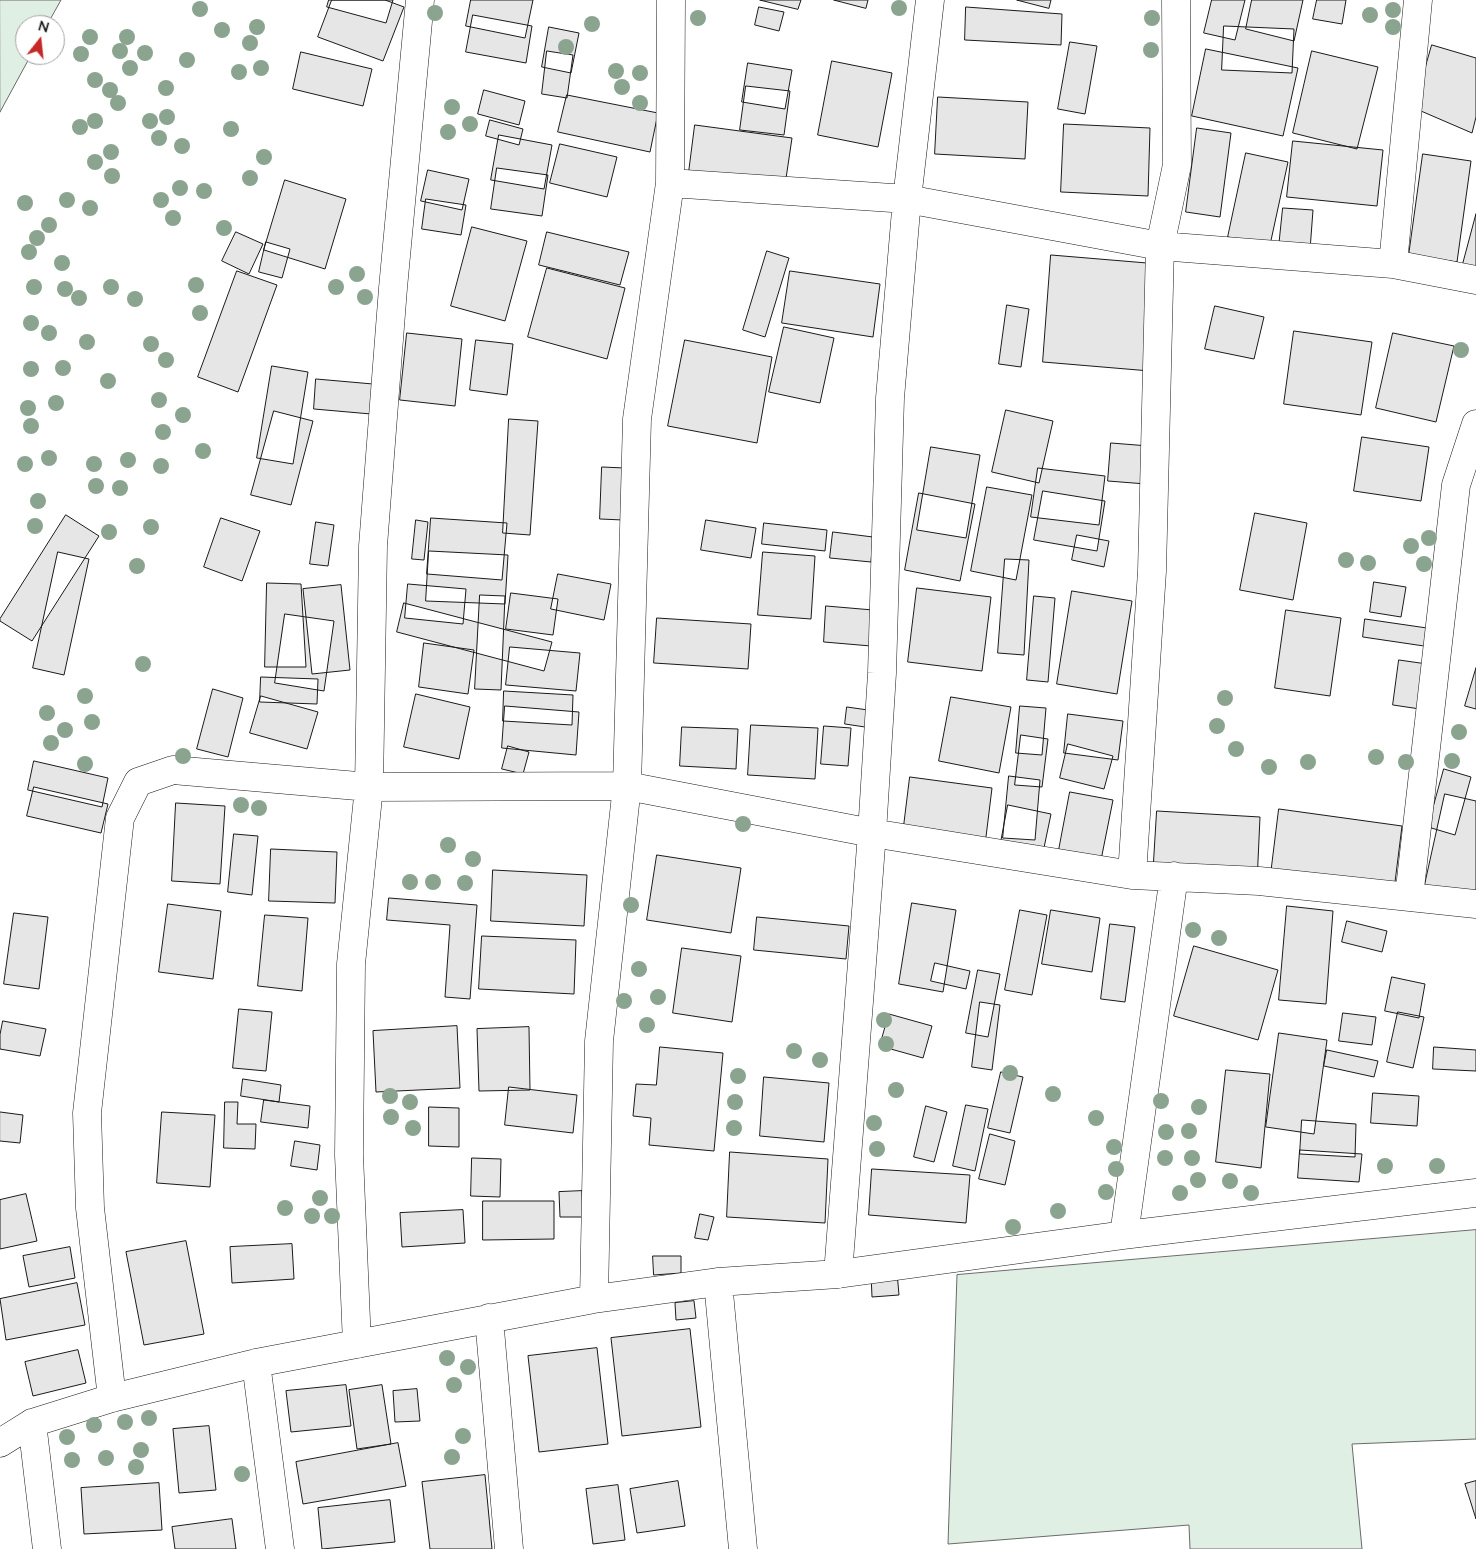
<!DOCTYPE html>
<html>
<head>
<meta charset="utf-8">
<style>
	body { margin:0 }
	#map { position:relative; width:1476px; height:1549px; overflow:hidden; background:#fff; font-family:Lato,sans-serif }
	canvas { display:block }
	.north { position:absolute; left:15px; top:15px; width:50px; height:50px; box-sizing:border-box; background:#fff; border:1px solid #a3a3a3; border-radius:50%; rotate:16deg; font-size:14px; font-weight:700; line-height:20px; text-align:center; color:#1a1a1a }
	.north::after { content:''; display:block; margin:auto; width:18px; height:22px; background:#c62828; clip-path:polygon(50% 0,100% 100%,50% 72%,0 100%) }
</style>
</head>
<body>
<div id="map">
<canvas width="1476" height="1549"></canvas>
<div class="north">N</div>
</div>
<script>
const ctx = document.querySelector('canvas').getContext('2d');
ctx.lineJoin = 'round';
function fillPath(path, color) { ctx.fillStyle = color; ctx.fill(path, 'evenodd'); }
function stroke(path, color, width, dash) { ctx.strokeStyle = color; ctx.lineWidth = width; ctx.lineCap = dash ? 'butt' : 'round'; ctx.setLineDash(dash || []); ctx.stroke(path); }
const green = new Path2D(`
	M0,0H61L47,25H25V55H31L0,112Z
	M1476,1230V1439L1352,1444L1362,1549H1190L1189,1525L948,1544L957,1275Z`);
fillPath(green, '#e0efe3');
stroke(green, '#6a6a6a', 1);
const building = new Path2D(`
	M329,0H393L386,23L327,7Z
	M332,0H385L404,7L383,61L318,37Z
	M471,0H533L525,38L466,26Z
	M760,0H801L798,9Z
	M834,0H868L866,8Z
	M1017,0H1051L1049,8Z
	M1212,0H1245L1235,40L1204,33Z
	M1252,0H1303L1294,41L1246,29Z
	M1317,0H1346L1342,24L1313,19Z
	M759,7L784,12L779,31L755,25Z
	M966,7L1062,14L1061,45L965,40Z
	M473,15L532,26L526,63L466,52Z
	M1224,26L1294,29L1292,73L1222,70Z
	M549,27L579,33L571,73L542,67Z
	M1070,42L1097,46L1085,114L1058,109Z
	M1432,45L1476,58V117L1472,133L1414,108Z
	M1206,49L1298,68L1283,136L1192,116Z
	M547,51L573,55L567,98L542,94Z
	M1312,51L1378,67L1357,149L1293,133Z
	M301,52L372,69L363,106L293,89Z
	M832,61L892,73L878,147L818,135Z
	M748,63L792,70L785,109L742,102Z
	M746,86L790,91L784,135L740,130Z
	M484,90L525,101L519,125L478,114Z
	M567,95L658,113L650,152L558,132Z
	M938,97L1028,102L1025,159L935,154Z
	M490,120L523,129L519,145L486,136Z
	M1064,124L1150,128L1148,196L1061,192Z
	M695,125L792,138L784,192L688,180Z
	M1197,128L1231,133L1220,217L1186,212Z
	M499,135L552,145L544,189L491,180Z
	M1293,141L1383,150L1377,206L1287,197Z
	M560,144L617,157L607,197L550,183Z
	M1246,153L1288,162L1270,245L1228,237Z
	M1423,154L1471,161L1457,262L1409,255Z
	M497,168L548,175L542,216L491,209Z
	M428,170L469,179L462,210L421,201Z
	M285,180L346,199L325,269L264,250Z
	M426,199L466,205L461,235L422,229Z
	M1283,208L1313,210L1310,250L1279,247Z
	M1476,214V268L1463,264Z
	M472,227L527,241L505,321L451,306Z
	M236,232L263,244L249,274L222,261Z
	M547,232L629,252L620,285L539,265Z
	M266,242L290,249L282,278L259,272Z
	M767,251L789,258L765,337L743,330Z
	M1051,255L1159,264L1150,371L1043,362Z
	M547,268L625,288L607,359L528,337Z
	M237,271L277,285L238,392L198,377Z
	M790,271L880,284L873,337L782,323Z
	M1007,305L1029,309L1021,367L999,364Z
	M1215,306L1264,317L1254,359L1205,349Z
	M784,327L834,338L820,403L769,392Z
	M1294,331L1372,342L1361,415L1284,404Z
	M407,333L462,339L455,406L400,400Z
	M1393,333L1454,346L1436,422L1376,408Z
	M476,340L513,344L507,395L470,390Z
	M685,340L772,357L757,443L668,426Z
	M272,366L308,372L293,464L257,458Z
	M316,379L373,384L371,414L314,409Z
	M1006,410L1053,421L1039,483L992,472Z
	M274,411L313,421L291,505L251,495Z
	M509,419L538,421L530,535L503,533Z
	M1362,437L1429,447L1421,501L1354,491Z
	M1111,443L1149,446L1146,484L1108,481Z
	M931,447L980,455L966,538L917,530Z
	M602,467L625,468L623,520L600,519Z
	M1038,468L1105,476L1099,525L1031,517Z
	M987,487L1032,495L1016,580L971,571Z
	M1043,491L1105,501L1097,551L1034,540Z
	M919,493L975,504L960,581L905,570Z
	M1255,513L1307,523L1293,600L1240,590Z
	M66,515L99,536L32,641L0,621V619Z
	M221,518L260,531L242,581L204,567Z
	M431,518L507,523L502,580L427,574Z
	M416,520L428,522L424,560L412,559Z
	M706,520L756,528L751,558L701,550Z
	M316,522L334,525L328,566L310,564Z
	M764,523L827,530L825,551L762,544Z
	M833,532L873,537L871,562L830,558Z
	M1077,535L1109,541L1104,567L1072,560Z
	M429,551L508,555L505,604L426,601Z
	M58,552L89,559L64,675L33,668Z
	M763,552L815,556L811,619L758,615Z
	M1005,559L1029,560L1024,655L998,653Z
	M558,574L611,584L604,620L551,609Z
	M1374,582L1406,587L1401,617L1370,612Z
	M267,583L301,584L306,667H265Z
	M408,584L466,589L463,624L405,618Z
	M341,585L350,670L312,674L303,589Z
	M917,588L991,597L982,671L908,662Z
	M1072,591L1132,601L1117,694L1057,684Z
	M511,593L558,599L553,635L506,629Z
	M480,595L505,596L501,690L475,689Z
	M1034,596L1055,598L1048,682L1027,680Z
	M404,603L552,642L544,671L397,632Z
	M826,606L873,610L871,646L824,642Z
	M1286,610L1341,618L1330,696L1275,688Z
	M285,614L334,621L324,691L275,683Z
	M657,618L751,624L748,669L654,663Z
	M1365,619L1427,628L1424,646L1363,637Z
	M424,643L474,650L468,694L419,687Z
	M510,647L580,653L576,691L506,685Z
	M1399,660L1427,664L1420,709L1393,705Z
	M1476,668V709L1465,706Z
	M261,677L318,679L317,704L260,702Z
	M213,689L243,698L228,757L197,749Z
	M504,691L573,695L572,725L503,721Z
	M416,694L470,707L459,759L404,747Z
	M261,696L318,712L307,749L250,733Z
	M951,697L1011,707L999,773L939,761Z
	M505,706L579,712L576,755L502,748Z
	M1020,706L1046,708L1042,755L1016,753Z
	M847,707L868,710L865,727L845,724Z
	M1068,714L1123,721L1118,760L1064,753Z
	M751,725L818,728L815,779L748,775Z
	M824,726L851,728L848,766L821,764Z
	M682,727L738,729L736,769L680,766Z
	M1021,735L1048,739L1042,787L1015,785Z
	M1068,744L1113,756L1104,789L1060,778Z
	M508,746L529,752L523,774L502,769Z
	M34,761L108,778L102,807L28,790Z
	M1444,769L1471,777L1455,835L1428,827Z
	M1009,776L1040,780L1035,840L1003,838Z
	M910,777L992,788L984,853L902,842Z
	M34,787L108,804L101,833L27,816Z
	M1070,792L1113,800L1097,880L1055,871Z
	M1445,794L1476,801V909L1422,898Z
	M176,803L225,806L220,884L172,881Z
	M1008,805L1051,814L1040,867L998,858Z
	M1279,809L1402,826L1393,898L1270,882Z
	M1157,811L1260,817L1257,883L1153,877Z
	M234,834L258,836L252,895L228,892Z
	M271,849L337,852L335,903L269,901Z
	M657,855L741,868L731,933L647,920Z
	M493,870L587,875L584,926L491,921Z
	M389,898L477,905L470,999L445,997L450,925L387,920Z
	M912,903L956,910L943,992L899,984Z
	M168,904L221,911L213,979L159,972Z
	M1287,906L1333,911L1326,1004L1279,1000Z
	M1020,910L1047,915L1032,995L1005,990Z
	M1051,910L1100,918L1092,972L1042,964Z
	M14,913L48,917L39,989L4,984Z
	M265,915L308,918L302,991L258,986Z
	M757,917L849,926L846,959L754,950Z
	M1347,921L1387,931L1382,952L1342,942Z
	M1110,924L1135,927L1125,1002L1101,999Z
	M482,936L576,940L574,994L479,989Z
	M1194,946L1278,970L1258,1040L1174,1016Z
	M682,948L741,956L732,1022L673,1013Z
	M935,963L970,971L966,989L931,981Z
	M978,970L1000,974L988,1037L966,1033Z
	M1392,977L1425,984L1419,1018L1385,1011Z
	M980,1002L1000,1005L992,1070L972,1067Z
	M239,1009L272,1012L266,1071L233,1068Z
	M1398,1012L1424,1017L1413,1068L1387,1062Z
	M1343,1013L1376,1017L1372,1045L1339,1041Z
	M889,1014L932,1026L923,1058L880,1046Z
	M3,1021L46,1029L40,1056L0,1049V1035Z
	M457,1026L460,1088L376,1092L373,1031Z
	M529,1027L530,1090L479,1091L477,1029Z
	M1279,1033L1327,1040L1314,1134L1266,1127Z
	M660,1047L723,1053L714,1151L649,1145L651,1118L633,1116L636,1084L656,1085Z
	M1434,1047L1476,1050V1071L1433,1069Z
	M1327,1050L1378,1061L1374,1077L1324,1066Z
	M1226,1070L1270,1074L1261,1168L1216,1162Z
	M1001,1072L1023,1077L1010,1133L988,1128Z
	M764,1077L829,1083L824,1142L760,1136Z
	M243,1079L281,1085L279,1102L241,1096Z
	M509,1087L577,1095L573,1133L505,1125Z
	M1373,1093L1419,1096L1417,1126L1371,1123Z
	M264,1100L310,1106L308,1128L261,1122Z
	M225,1102H238L237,1124H256L255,1149L224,1148Z
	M966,1105L988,1109L975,1171L953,1166Z
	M926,1106L947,1112L934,1162L914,1157Z
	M429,1107L459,1108V1147L429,1146Z
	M0,1112L23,1115L20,1143L0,1141Z
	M162,1112L215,1115L210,1187L157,1183Z
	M1302,1120L1356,1124L1355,1157L1300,1154Z
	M990,1134L1015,1141L1005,1185L979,1179Z
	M295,1141L320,1145L317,1170L291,1166Z
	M1300,1150L1362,1154L1359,1182L1298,1178Z
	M730,1152L828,1159L825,1223L727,1217Z
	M472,1158L501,1159L500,1197L471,1196Z
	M872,1169L970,1175L966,1223L869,1215Z
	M582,1191L583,1217H560L559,1192Z
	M26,1194L37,1241L0,1249V1200Z
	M483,1201H554V1239L483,1240Z
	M463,1210L465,1243L402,1247L400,1213Z
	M700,1214L714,1217L708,1240L695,1238Z
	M186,1241L204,1334L144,1345L126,1252Z
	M292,1244L294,1279L232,1283L230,1247Z
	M70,1247L75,1278L29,1287L23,1256Z
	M653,1256H681V1273L654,1275Z
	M897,1272L899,1295L872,1297L871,1274Z
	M77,1283L85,1325L6,1340L0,1299Z
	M694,1301L696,1318L676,1320L675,1303Z
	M690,1329L701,1427L622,1436L611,1338Z
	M597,1348L608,1444L539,1452L528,1356Z
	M78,1350L86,1383L33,1396L25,1362Z
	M346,1385L351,1426L291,1432L286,1391Z
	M382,1385L391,1444L357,1449L349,1390Z
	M417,1389L420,1421L395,1422L393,1391Z
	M209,1426L216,1490L179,1493L173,1429Z
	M398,1443L406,1486L303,1504L296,1462Z
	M485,1475L492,1549H430L422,1482Z
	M678,1481L685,1526L637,1533L630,1489Z
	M1476,1481V1519L1465,1484Z
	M159,1483L162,1530L84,1534L81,1488Z
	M618,1485L625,1540L593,1544L586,1489Z
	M390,1500L395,1542L322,1549L318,1508Z
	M232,1519L236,1549H175L172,1527Z`);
fillPath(building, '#e6e6e6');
stroke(building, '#1a1a1a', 1);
const street = new Path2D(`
	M670,183L907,199L1160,246L1393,264L1476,280
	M1393,264L1418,0
	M1132,875L1152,571L1160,246L1177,165L1176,0
	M1409,897L1456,485L1476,424
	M1124,1235L1174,876
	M838,1274L872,833L882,673L890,398L907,199L930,0
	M718,1282L743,1549
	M594,1299L599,1041L627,786L637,419L670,183L671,0
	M489,1318L509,1549
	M357,1344L349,1155L351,964L369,787L373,546L393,288L420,0
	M256,1363L280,1549
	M112,1398L90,1208L87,1113L120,818L138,782L173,770L369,787L627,786L872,833L1132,875L1259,881L1476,904
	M32,1423L47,1549
	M0,1443L32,1423L112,1398L256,1363L594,1299L718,1282L838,1274L1124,1235L1476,1193`);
stroke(street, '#1a1a1a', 29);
stroke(street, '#fff', 28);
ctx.fillStyle = '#8aa48f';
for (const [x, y] of [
	[899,8],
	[200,9],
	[1393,10],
	[435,13],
	[1370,15],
	[698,18],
	[1152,18],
	[592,24],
	[257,27],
	[1393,27],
	[222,30],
	[90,37],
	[127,37],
	[250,43],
	[566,47],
	[1151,50],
	[120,51],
	[145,53],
	[81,54],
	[187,60],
	[130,68],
	[261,68],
	[616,71],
	[239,72],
	[640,73],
	[95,80],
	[622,87],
	[166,88],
	[110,90],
	[118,103],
	[640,103],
	[452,107],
	[167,117],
	[95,121],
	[150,121],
	[470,124],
	[80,127],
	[231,129],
	[448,132],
	[159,138],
	[182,146],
	[111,152],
	[264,157],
	[95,162],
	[112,176],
	[250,178],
	[180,188],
	[204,191],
	[67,200],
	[161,200],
	[25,203],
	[90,208],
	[173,218],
	[49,225],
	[224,228],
	[37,238],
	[29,252],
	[62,263],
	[357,274],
	[196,285],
	[34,287],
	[111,287],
	[336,287],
	[65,289],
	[365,297],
	[79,298],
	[135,299],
	[200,313],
	[31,323],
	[49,333],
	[87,342],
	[151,344],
	[1461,350],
	[166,360],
	[63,368],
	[31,369],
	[108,381],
	[159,400],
	[56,403],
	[28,408],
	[183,415],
	[31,426],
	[163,432],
	[203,451],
	[49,458],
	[128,460],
	[25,464],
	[94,464],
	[161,466],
	[96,486],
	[120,488],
	[38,501],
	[35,526],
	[151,527],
	[109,532],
	[1429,538],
	[1411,546],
	[1346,560],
	[1368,563],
	[1424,564],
	[137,566],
	[143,664],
	[85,696],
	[1225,698],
	[47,713],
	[92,722],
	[1217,726],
	[65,730],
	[1459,732],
	[51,743],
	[1236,749],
	[183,756],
	[1376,757],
	[1452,761],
	[1308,762],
	[1406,762],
	[85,764],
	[1269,767],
	[241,805],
	[259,808],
	[743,824],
	[448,845],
	[473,859],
	[410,882],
	[433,882],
	[465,883],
	[631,905],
	[1193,930],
	[1219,938],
	[639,969],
	[658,997],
	[624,1001],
	[884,1020],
	[647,1025],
	[886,1044],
	[794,1051],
	[820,1060],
	[1010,1073],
	[738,1076],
	[896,1090],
	[1053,1094],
	[390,1096],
	[1161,1101],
	[410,1102],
	[735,1102],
	[1199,1107],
	[391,1117],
	[1096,1118],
	[874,1123],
	[413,1128],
	[734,1128],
	[1189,1131],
	[1166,1132],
	[1114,1147],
	[877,1149],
	[1165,1158],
	[1192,1158],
	[1385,1166],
	[1437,1166],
	[1116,1169],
	[1198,1180],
	[1230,1181],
	[1106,1192],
	[1180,1193],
	[1251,1193],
	[320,1198],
	[285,1208],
	[1058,1211],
	[312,1216],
	[332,1216],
	[1013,1227],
	[447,1358],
	[468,1367],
	[454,1385],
	[149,1418],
	[125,1422],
	[94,1425],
	[463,1436],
	[67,1437],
	[141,1450],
	[452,1457],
	[106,1458],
	[72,1460],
	[136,1467],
	[242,1474]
]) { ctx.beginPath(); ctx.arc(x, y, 8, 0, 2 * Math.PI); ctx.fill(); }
</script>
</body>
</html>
